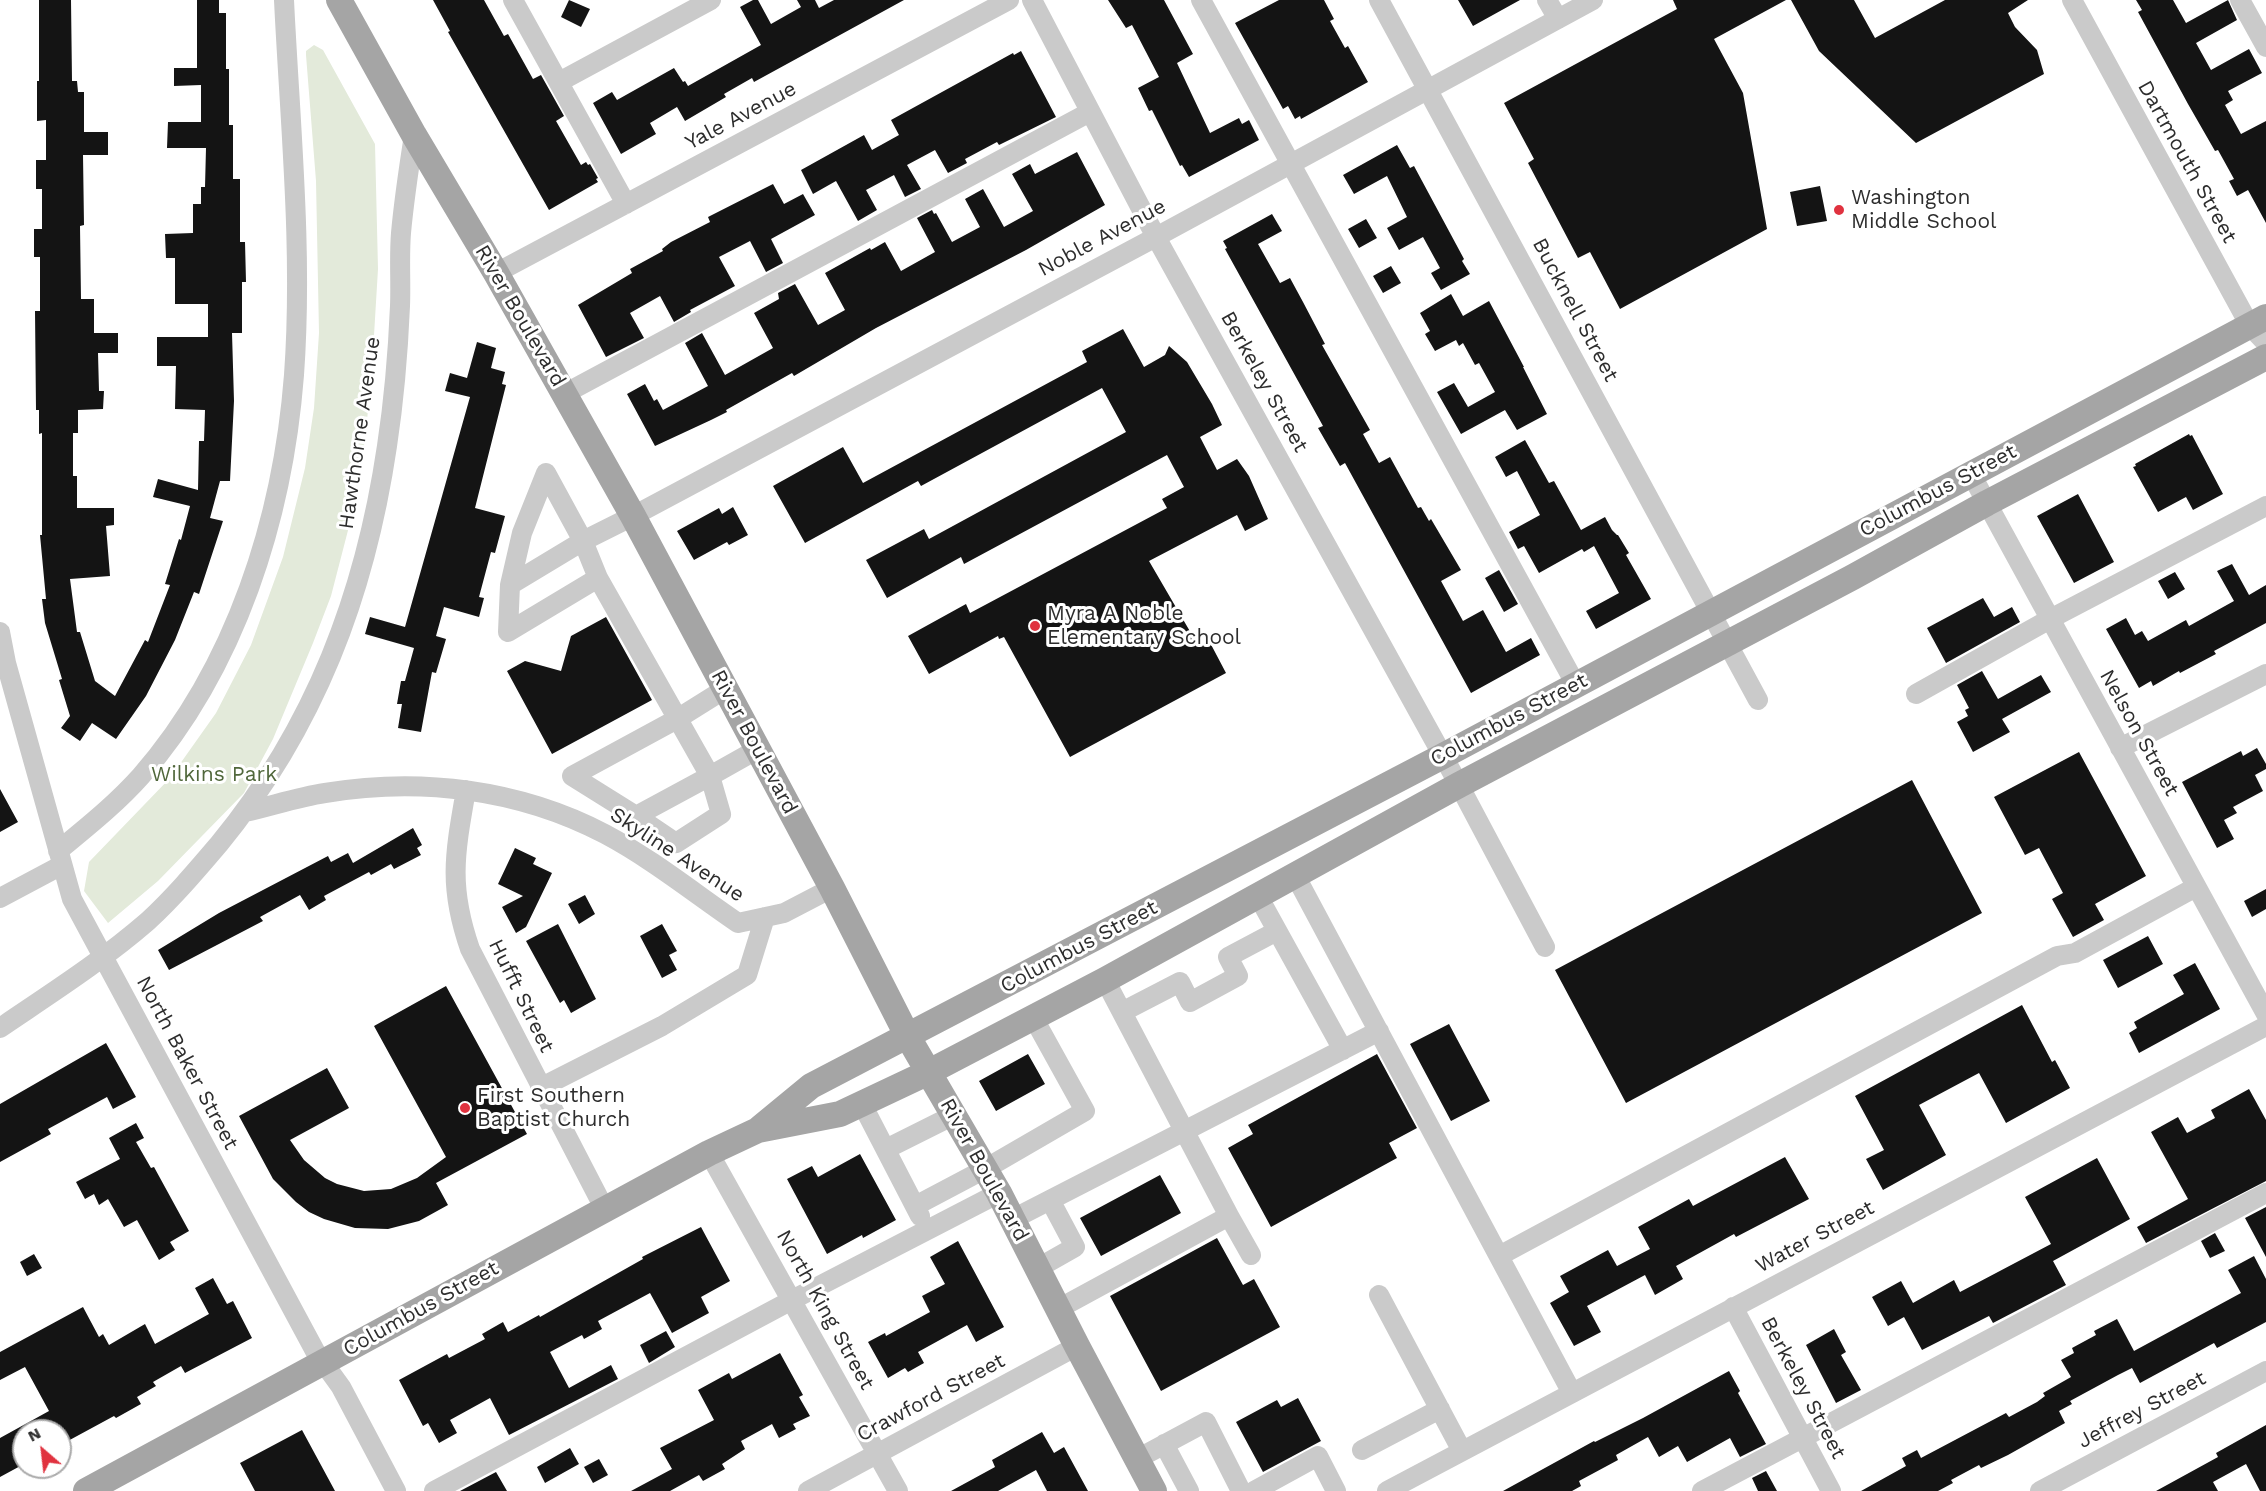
<!DOCTYPE html>
<html>
<head>
<meta charset="utf-8">
<style>
	body { margin:0 }
	#map { position:relative; width:2266px; height:1491px; overflow:hidden; background:#fff; font-family:"Work Sans",sans-serif }
	canvas { display:block }
	.north { position:absolute; left:12px; top:1419px; width:60px; height:60px; box-sizing:border-box; background:#fff; border:2px solid #ababab; border-radius:50%; rotate:332deg; font-size:16px; font-weight:700; line-height:24px; text-align:center; color:#2d2d2d }
	.north::after { content:''; display:block; margin:auto; width:21px; height:27px; background:#e0323f; clip-path:polygon(50% 0,100% 100%,50% 72%,0 100%) }
</style>
</head>
<body>
<div id="map">
<canvas width="2266" height="1491"></canvas>
<div class="north">N</div>
</div>
<script>
const ctx = document.querySelector('canvas').getContext('2d');
ctx.lineJoin = 'round';
function fillPath(path, color) { ctx.fillStyle = color; ctx.fill(path, 'evenodd'); }
function stroke(path, color, width, dash) { ctx.strokeStyle = color; ctx.lineWidth = width; ctx.lineCap = dash ? 'butt' : 'round'; ctx.setLineDash(dash || []); ctx.stroke(path); }
function drawText(font, color, halo, rows, align = 'center') {
  ctx.font = font + ' "Work Sans",sans-serif'; ctx.lineWidth = 6; ctx.setLineDash([]); ctx.textBaseline = 'middle'; ctx.strokeStyle = halo; ctx.fillStyle = color; for (const [text, x, y, turn = 0] of rows) {
    ctx.save(); ctx.translate(x, y); ctx.rotate((+turn || 0) * Math.PI / 180); ctx.textAlign = isNaN(turn) ? turn : align; if (halo) ctx.strokeText(text, 0, 0); ctx.fillText(text, 0, 0); ctx.restore();
  }
}
fillPath(new Path2D(`
	M314,45L323,50L375,144L378,269L371,385L363,454L353,511L331,596L313,643L273,739L244,793L158,881L108,923L84,891L89,862L170,778L216,713L251,645L283,557L305,468L314,408L319,333L316,181L306,55V51Z`), '#e3eada');
fillPath(new Path2D(`
	M39,0H71L72,81H77L78,92H84V132H108V155H83L84,225L80,226L81,299H94V333H118V353H98L99,391H104L103,409L78,410V433H73V476H77V508H114V525L106,526L110,576L70,579L77,632H80L95,681L115,696L145,640L148,642L170,585L165,584L179,539L181,540L190,506L153,497L158,479L198,490L199,441H204L205,410L175,409L176,366H157V337H208V304H175V258H166L165,234L193,233V204H201V187H205L206,148H167L168,122H201V85L174,86V68H197V0H219V13H226V69H229V125H233V179H240V242H245L246,282H242V333H232L234,401L230,481H220L210,518L223,521L199,594L194,592L175,640L146,696L116,739L92,723L80,741L61,728L70,716L59,680L62,679L45,623L42,599H46L40,535H42V433L39,434V410H36L35,311H40V257H34V229H42V189H36V160H46V120L37,121V81H39Z
	M433,0H484L504,36L508,34L533,79L541,75L564,116L556,121L581,165L586,162L588,165L590,164L598,178L596,179L598,182L549,210L448,32L450,31Z
	M569,0L590,9L581,27L561,17Z
	M753,0H758L771,24L801,7L797,0H815L819,8L834,0H904L754,82L752,78L724,94L726,97L685,121L677,107L650,123L656,134L621,154L593,103L612,92L617,100L674,68L683,82L685,81L688,86L761,45L740,7Z
	M1108,0H1164L1193,54L1177,63L1210,133L1239,118L1242,124L1249,120L1259,140L1189,177L1182,165L1180,166L1152,110L1149,111L1138,88L1159,77L1132,25L1126,28Z
	M1279,0H1324L1334,19L1330,21L1345,48L1348,46L1368,82L1301,119L1300,116L1295,119L1288,106L1283,109L1235,23Z
	M1458,0H1520L1473,26Z
	M1673,0H1786L1714,39L1743,93L1767,229L1620,309L1590,252L1578,258L1528,163L1534,159L1504,103L1677,9Z
	M1791,0H1854L1875,38L1945,0H2028L2008,13L2015,27L2037,50L2044,74L1916,143L1819,51Z
	M2136,0H2173L2186,23L2228,0L2237,20L2196,43L2211,70L2249,49L2262,73L2228,91L2233,100L2225,105L2241,134L2266,121V223L2248,190L2237,196L2229,181L2234,179L2218,150L2215,151L2188,104L2138,12L2142,10Z
	M1021,51L1056,117L999,145L997,142L965,159L967,163L948,173L935,150L907,165L921,189L905,197L894,175L866,190L877,210L858,221L836,181L813,194L801,170L864,135L872,150L899,135L891,120L1013,53L1014,55Z
	M1397,145L1410,168L1414,166L1464,259L1462,261L1470,274L1441,290L1431,273L1440,268L1423,237L1399,250L1387,228L1407,217L1387,176L1354,194L1343,175Z
	M1077,152L1105,205L1026,250L876,328L794,376L792,373L726,410L727,412L711,420L655,446L627,394L645,384L654,401L657,399L663,410L708,386L685,343L702,333L725,375L773,348L754,313L779,299L778,293L795,284L818,325L845,310L825,273L870,248L871,250L885,242L901,271L935,252L917,218L932,210L934,214L936,213L952,242L980,227L965,199L983,189L1004,227L1033,211L1012,174L1030,164L1035,174Z
	M773,184L784,204L803,194L815,215L771,239L783,263L766,272L750,241L719,257L735,286L690,310L691,312L674,322L660,296L630,313L644,338L606,357L578,305L632,273L630,269L663,251L662,249L671,242L710,222L708,217Z
	M1820,186L1827,221L1797,226L1790,192Z
	M1272,214L1282,231L1258,244L1280,283L1290,278L1303,302L1325,344L1322,345L1370,430L1363,434L1379,463L1390,457L1418,508L1421,507L1429,521L1431,519L1461,570L1441,581L1463,621L1483,610L1506,652L1531,638L1540,655L1471,693L1345,463L1340,466L1318,428L1323,426L1225,249L1227,248L1223,241Z
	M1366,219L1377,238L1359,248L1348,229Z
	M1391,266L1401,283L1383,293L1373,276Z
	M1451,294L1463,316L1489,301L1524,367H1523L1547,414L1517,430L1505,410L1461,434L1437,392L1454,383L1468,407L1495,392L1479,363L1475,365L1463,343L1459,346L1456,340L1435,351L1425,334L1430,331L1420,313Z
	M1123,329L1144,367L1165,355L1169,346L1187,362L1212,404L1222,425L1200,437L1217,470L1237,459L1249,476L1268,519L1245,531L1237,515L1149,561L1195,640L1206,635L1226,673L1070,757L1004,637L999,639L998,636L929,674L908,636L966,604L970,613L1167,508L1162,499L1184,487L1167,455L964,564L961,557L887,598L866,560L924,529L929,539L1126,432L1102,388L921,486L918,481L805,543L773,486L843,447L863,483L1087,362L1082,351Z
	M477,342L496,348L491,368L505,372L502,384L506,385L475,508L505,516L495,553L491,552L479,597L484,598L479,617L444,607L436,636L446,639L436,673L432,672L421,732L398,728L402,704H397L401,681H405L414,648L365,634L370,617L405,627L470,397L445,391L450,373L467,378Z
	M2189,434L2190,436L2192,435L2223,494L2193,510L2186,497L2158,512L2133,467L2136,466L2135,464Z
	M1525,440L1549,483L1554,481L1581,530L1605,517L1612,530L1617,535H1618L1629,553L1626,555L1651,599L1596,629L1586,611L1619,593L1594,546L1584,552L1582,549L1539,573L1524,546L1518,549L1509,532L1540,515L1517,471L1506,477L1495,457Z
	M2078,494L2114,562L2074,583L2037,516Z
	M733,507L748,535L729,545L727,542L694,560L677,531L719,508L722,514Z
	M2232,564L2249,595L2266,585V623L2214,651L2216,654L2180,673L2179,671L2153,686L2151,681L2139,688L2106,629L2126,618L2135,635L2142,631L2148,641L2186,620L2189,626L2234,601L2217,571Z
	M1499,570L1518,604L1504,612L1485,578Z
	M2175,572L2185,589L2168,599L2158,581Z
	M1983,598L1994,617L2012,607L2020,622L1946,663L1927,628Z
	M606,617L652,700L552,754L507,671L525,661L561,671L571,636Z
	M1982,671L1998,699L2041,675L2051,692L2002,719L2010,732L1973,752L1957,722L1968,716L1965,710L1969,708L1957,685Z
	M2257,748L2266,764V769L2255,775L2263,791L2233,807L2237,813L2224,820L2234,839L2217,848L2182,782L2241,751L2243,756Z
	M2079,752L2146,876L2095,904L2104,920L2073,937L2052,899L2063,893L2039,848L2025,855L1994,797Z
	M1912,780L1982,913L1626,1103L1555,970Z
	M0,789L18,822L0,832Z
	M413,828L422,845L417,848L421,855L394,869L391,864L371,875L369,872L324,896L326,900L309,910L300,895L260,917L263,921L169,970L158,950L219,913L328,856L331,862L348,853L353,863Z
	M515,848L536,858L533,864L552,873L526,927L516,933L502,907L523,896L498,884Z
	M2266,889V909L2252,917L2244,901Z
	M585,895L595,914L579,924L568,904Z
	M558,924L596,999L571,1013L564,1000L560,1003L526,941Z
	M662,924L677,951L669,955L677,970L662,978L640,936Z
	M2148,936L2163,964L2118,988L2103,960Z
	M2195,963L2220,1009L2139,1053L2129,1033L2137,1028L2134,1022L2184,994L2173,975Z
	M446,986L527,1134L436,1183L448,1205L419,1221L388,1229L355,1228L324,1219L309,1212L296,1202L273,1179L239,1116L327,1068L349,1108L290,1140L304,1160L325,1178L337,1184L364,1191L391,1189L417,1178L446,1157L374,1026Z
	M2022,1005L2052,1062L2055,1060L2070,1088L2006,1123L1979,1073L1919,1105L1946,1155L1883,1190L1866,1159L1884,1150L1855,1096Z
	M1449,1024L1490,1101L1451,1121L1410,1044Z
	M106,1043L136,1097L113,1109L107,1097L48,1129L51,1134L0,1162V1104Z
	M1028,1054L1045,1084L996,1111L979,1081Z
	M1377,1054L1417,1128L1389,1143L1397,1158L1271,1227L1228,1148L1253,1134L1248,1125Z
	M2249,1089L2266,1120V1181L2146,1243L2137,1227L2188,1199L2151,1132L2178,1117L2187,1133L2215,1118L2211,1110Z
	M136,1123L144,1138L136,1142L151,1168L154,1167L189,1231L170,1242L175,1250L159,1260L137,1220L124,1227L108,1199L99,1205L94,1194L85,1199L76,1182L120,1159L109,1138Z
	M860,1154L896,1220L863,1238L862,1235L827,1254L787,1179L812,1166L818,1177Z
	M1785,1157L1809,1199L1736,1237L1734,1234L1676,1266L1683,1279L1655,1295L1645,1275L1587,1306L1601,1332L1574,1346L1550,1303L1569,1292L1560,1276L1608,1250L1617,1266L1650,1249L1638,1227L1689,1199L1693,1206Z
	M2097,1158L2130,1219L2053,1261L2066,1285L1993,1323L1989,1316L1922,1350L1904,1317L1888,1326L1872,1297L1901,1281L1913,1303L1954,1280L1960,1292L2051,1244L2025,1197Z
	M1160,1175L1181,1213L1101,1256L1080,1218Z
	M2266,1207V1257L2245,1218Z
	M701,1227L730,1281L701,1297L709,1313L672,1333L650,1293L598,1321L602,1329L584,1339L582,1335L550,1352L569,1388L611,1365L618,1379L509,1435L490,1398L450,1420L457,1433L439,1443L428,1423L423,1426L399,1380L447,1354L449,1358L485,1339L482,1334L503,1322L508,1332L539,1315L540,1317L643,1259L642,1257Z
	M2215,1233L2225,1251L2210,1258L2201,1241Z
	M1217,1238L1243,1285L1254,1279L1280,1327L1161,1391L1110,1296Z
	M958,1241L1004,1327L976,1342L967,1325L918,1352L924,1363L908,1372L905,1368L888,1378L868,1342L885,1333L886,1336L930,1312L922,1296L945,1284L930,1257Z
	M34,1254L42,1268L27,1276L20,1262Z
	M2254,1256L2266,1279V1322L2217,1348L2214,1343L2140,1383L2132,1368L2118,1375L2070,1401L2072,1404L2059,1411L2065,1423L2008,1455L1981,1468L1979,1465L1951,1480L1953,1483L1938,1491H1861L1906,1466L1902,1458L1917,1450L1921,1458L2006,1413L2009,1417L2037,1402L2045,1396L2043,1393L2071,1377L2061,1360L2074,1353L2072,1348L2096,1335L2094,1331L2117,1319L2134,1351L2241,1293L2228,1270Z
	M213,1278L227,1304L233,1301L252,1338L185,1373L181,1366L153,1382L156,1386L137,1397L141,1404L116,1418L114,1416L66,1442L60,1431H24V1464L0,1477V1438L49,1411L25,1367L0,1380V1352L83,1307L99,1337L103,1334L109,1345L145,1324L155,1344L209,1314L195,1288Z
	M1834,1329L1846,1352L1841,1355L1861,1390L1836,1403L1806,1345Z
	M666,1331L675,1347L649,1363L640,1345Z
	M780,1353L803,1395L799,1397L810,1416L793,1424L796,1429L779,1438L772,1424L741,1441L745,1449L722,1464L725,1469L703,1481L699,1475L670,1491H631L672,1469L660,1448L714,1420L698,1390L729,1373L732,1379Z
	M1729,1371L1740,1391L1738,1393L1766,1444L1740,1457L1730,1438L1687,1462L1678,1446L1659,1457L1648,1437L1616,1455L1618,1460L1579,1481L1581,1486L1572,1491H1503L1594,1441L1595,1442L1643,1418Z
	M1298,1398L1321,1441L1263,1472L1236,1422L1277,1400L1281,1407Z
	M2266,1425V1491H2260L2246,1464L2213,1482L2218,1491H2156L2218,1457L2216,1453Z
	M302,1430L335,1491H255L240,1463Z
	M1042,1432L1054,1453L1064,1447L1088,1491H1047L1036,1470L998,1491H951L995,1467L992,1460Z
	M570,1448L579,1464L545,1483L537,1467Z
	M599,1459L608,1475L593,1483L584,1467Z
	M1766,1471L1777,1491H1758L1752,1478Z
	M496,1472L507,1491H460Z`), '#141414');
stroke(new Path2D(`
	M513,0L626,204
	M1032,0L1156,237L1459,785L1545,947
	M1201,0L1576,685
	M1379,0L1758,700
	M1547,0L1558,19
	M2072,0L2250,326L2266,343
	M2240,0L2266,47
	M559,82L711,0
	M496,273L1009,0
	M564,394L1090,112
	M1971,474L2266,1014
	M510,585L522,533L546,473L583,541L598,578
	M0,632L6,663L72,899L315,1351L341,1387L396,1491
	M725,689L677,719L572,776L636,816L710,776L598,578L508,632L510,585L583,541L633,516L1156,237L1593,0
	M1916,694L2050,619L2266,506
	M2120,748L2266,674
	M466,790C455,853 448,886 470,949L604,1208
	M245,812C272,806 298,797 325,793C420,777 519,789 605,834C652,859 694,893 738,923L784,913L832,888
	M636,816L676,843L721,814L710,776L758,749
	M58,851C87,827 116,804 141,776C236,667 283,518 294,375C303,251 290,124 284,0
	M1295,875L1572,1393
	M1258,896L1343,1050
	M0,898L62,865
	M1122,1012L1180,982L1190,1002L1238,976L1228,957L1277,931
	M0,1028C50,994 102,961 148,921C174,897 196,871 219,844C315,727 365,595 387,446C394,400 398,353 400,306C401,282 399,257 401,233C404,200 409,167 414,135
	M540,1088L662,1026L747,975L765,917
	M862,1104L920,1216
	M886,1149L954,1115
	M709,1153L898,1491
	M915,1206L985,1169L1085,1111L1033,1017
	M1229,1216L1251,1255
	M1013,1219L1379,1031
	M1499,1256L2057,956L2075,953L2196,887
	M1038,1268L1075,1247L1050,1200
	M1379,1295L1462,1451
	M1733,1307L1831,1491
	M1058,1309L1229,1216L1105,980
	M1164,1444L1189,1491
	M1362,1450L1440,1409
	M1137,1459L1206,1422L1241,1491
	M434,1491L792,1300L999,1193
	M808,1491L1077,1346
	M1254,1491L1318,1456L1336,1491
	M1387,1491L2266,1026
	M1702,1491L2266,1193
	M2040,1491L2266,1371`), '#cacaca', 20);
stroke(new Path2D(`
	M339,0L414,135L496,273L633,516L832,888L908,1037L999,1193L1077,1346L1154,1491
	M760,1128L811,1086L1443,756L2266,317
	M86,1491L709,1153L758,1130L840,1114L929,1072L1105,980L1459,785L1853,577L1987,503L2266,357`), '#a5a5a5', 26);
for (const [x, y, r, color] of [
	[1839,210,6,"#e0323f"],
	[1035,626,6,"#e0323f"],
	[465,1108,6,"#e0323f"]
]) { const dot = new Path2D(); dot.arc(x, y, r, 0, 2 * Math.PI); ctx.fillStyle = color; ctx.fill(dot); stroke(dot, '#fff', 2); }
drawText('21px', '#2d2d2d', '#fff', [
	["Yale Avenue",741,116,-28],
	["Dartmouth Street",2187,162,61],
	["Noble Avenue",1102,238,-28],
	["Bucknell Street",1575,310,62],
	["River Boulevard",520,316,60],
	["Berkeley Street",1264,382,61],
	["Hawthorne Avenue",360,433,-82],
	["Columbus Street",1938,491,-28],
	["Columbus Street",1509,720,-28],
	["Nelson Street",2139,733,61],
	["River Boulevard",754,742,62],
	["Skyline Avenue",677,855,33],
	["Columbus Street",1079,947,-28],
	["Hufft Street",521,996,64],
	["North Baker Street",187,1063,62],
	["River Boulevard",984,1170,61],
	["Water Street",1815,1237,-28],
	["Columbus Street",421,1309,-29],
	["North King Street",825,1310,61],
	["Berkeley Street",1803,1388,62],
	["Crawford Street",931,1398,-28],
	["Jeffrey Street",2142,1410,-28]
]);
drawText('21px', '#2d2d2d', '#fff', [
	["Washington",1851,198],
	["Middle School",1851,222],
	["Myra A Noble",1047,614],
	["Elementary School",1047,638],
	["First Southern",477,1096],
	["Baptist Church",477,1120]
], 'left');
drawText('21px', '#50673b', '#fff', [
	["Wilkins Park",214,775]
]);
</script>
</body>
</html>
